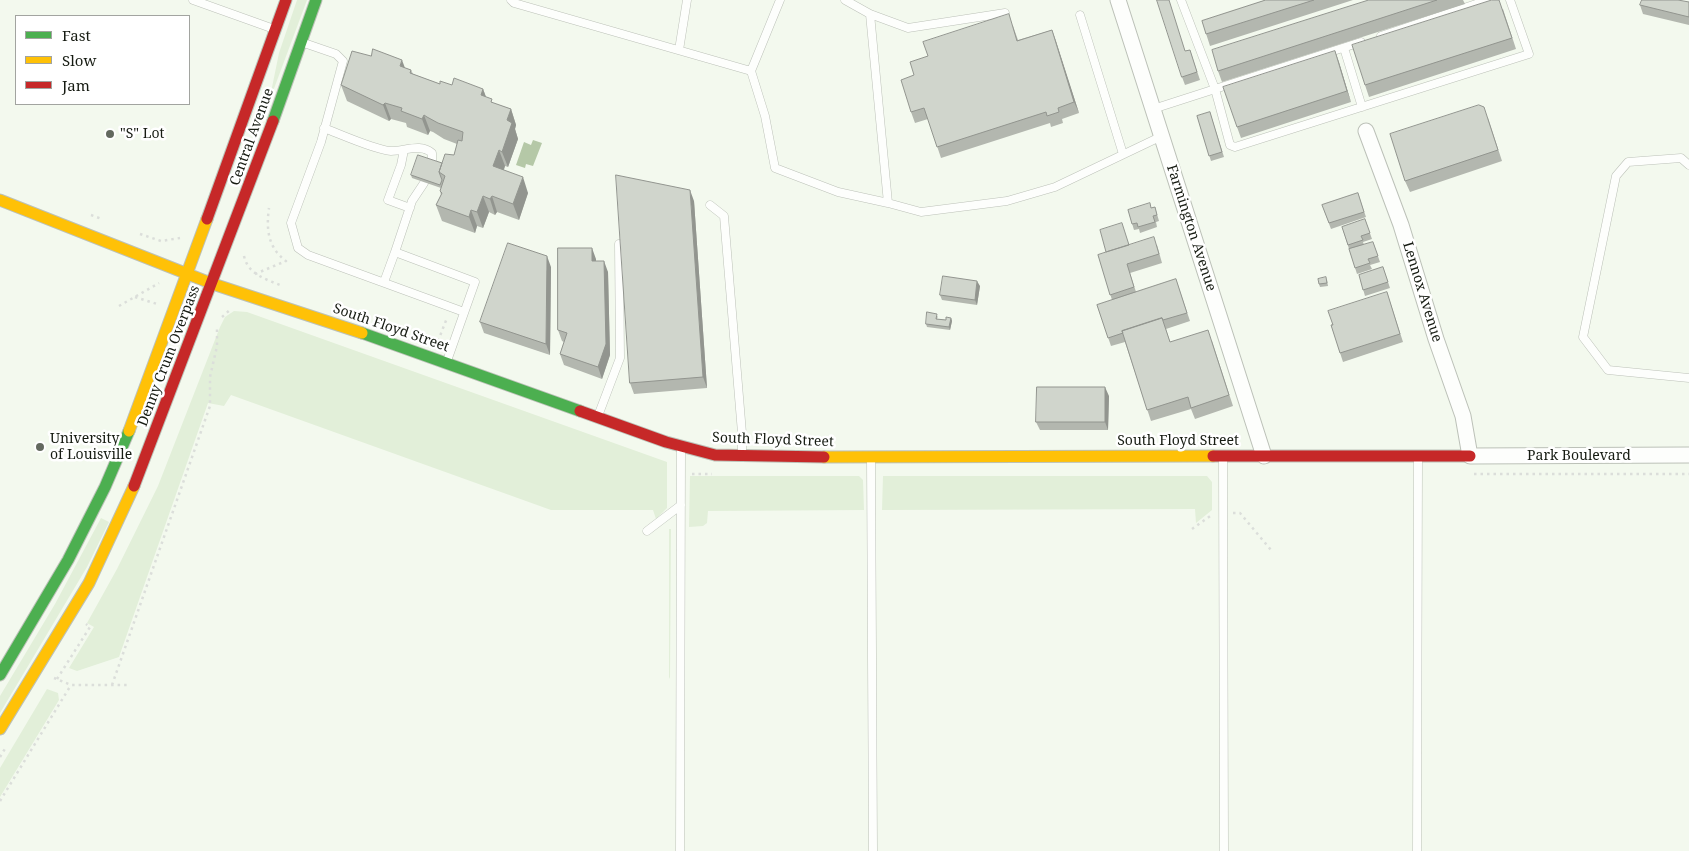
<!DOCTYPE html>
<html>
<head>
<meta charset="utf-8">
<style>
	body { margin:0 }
	#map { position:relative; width:1689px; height:851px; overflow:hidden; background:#f3f9ee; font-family:"Noto Serif",serif }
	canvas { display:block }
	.legend { position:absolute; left:15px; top:15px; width:175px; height:90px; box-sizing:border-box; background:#fff; border:1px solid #a2a4a0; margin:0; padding:6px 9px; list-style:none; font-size:15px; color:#161b12 }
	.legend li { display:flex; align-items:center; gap:10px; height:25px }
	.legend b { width:25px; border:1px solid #a2a4a0 }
</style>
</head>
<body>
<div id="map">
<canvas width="1689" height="851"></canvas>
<ul class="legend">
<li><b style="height:6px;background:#4caf50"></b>Fast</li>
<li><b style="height:6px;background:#ffc107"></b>Slow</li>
<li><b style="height:6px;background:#c62828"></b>Jam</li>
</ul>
</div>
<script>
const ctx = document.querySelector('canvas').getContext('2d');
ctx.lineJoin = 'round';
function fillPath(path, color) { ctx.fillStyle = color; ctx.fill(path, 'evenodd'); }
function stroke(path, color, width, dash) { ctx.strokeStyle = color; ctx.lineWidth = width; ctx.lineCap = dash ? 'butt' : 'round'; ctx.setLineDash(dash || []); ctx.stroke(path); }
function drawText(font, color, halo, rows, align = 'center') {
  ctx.font = font + ' "Noto Serif",serif'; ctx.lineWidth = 5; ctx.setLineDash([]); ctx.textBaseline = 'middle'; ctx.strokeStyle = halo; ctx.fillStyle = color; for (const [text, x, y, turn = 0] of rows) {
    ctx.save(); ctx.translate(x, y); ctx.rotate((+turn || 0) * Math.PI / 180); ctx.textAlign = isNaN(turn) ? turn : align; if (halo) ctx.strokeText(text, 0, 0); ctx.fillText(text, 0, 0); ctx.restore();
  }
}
fillPath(new Path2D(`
	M297,0H307L269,102L279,53Z
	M234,311L247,312L667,462V508L656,519L653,510H551L231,395L224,406L208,403L119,657L77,671L69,668L94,627L87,623L117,569L158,486L220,327L225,317Z
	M690,476H859L863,480L864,510L708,511L707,523L703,526L689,527Z
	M883,476H1207L1212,482V510L1196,523L1195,509L882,510Z
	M101,518L109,522L87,567L0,713V696L55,604Z
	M669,529H671L670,679L669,677Z
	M47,689L58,693L59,700L0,797V768Z`), '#e2efd9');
fillPath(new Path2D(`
	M533,140L542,143L533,166L526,164L525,168L516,165L524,142L531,145Z`), '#b5c8a7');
const lane = new Path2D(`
	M193,0L274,29
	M511,0L514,3L751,71L765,116L775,168L838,192L888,203
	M845,0L870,14L908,28L1005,13
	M1181,0L1215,89L1230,145L1235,147L1529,54L1510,0
	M870,14L888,203L921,212L1007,201L1055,187L1162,136
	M1080,15L1123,154
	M1381,36L1488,0
	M304,43L336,54L343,61L321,142L291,223L298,248L308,255L464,312
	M1344,48L1362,107
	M679,50L687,0
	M751,71L780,0
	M1153,109L1361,42
	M324,128C340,134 375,150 391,151C406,151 420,143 432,153V160L424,183L412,201L395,252L475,282L447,361
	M404,150L401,165L388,200L410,208
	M1689,165L1681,158L1628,162L1616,176L1583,337L1608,370L1689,378
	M710,205L724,216L742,433V455
	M384,282L395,252
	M598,416L620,358L619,244
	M871,458L873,851
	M1223,458L1224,851
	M647,531L681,505
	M680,851L681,448
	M1417,851L1418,458`);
const street = new Path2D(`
	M1118,0L1264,456
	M1366,131L1401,225L1436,339L1463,416L1470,456L1689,455`);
const fast = new Path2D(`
	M273,121L316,0
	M362,333L580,411
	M0,675L68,560L105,487L129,431`);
const slow = new Path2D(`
	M0,200L213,284L362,333
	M129,431L207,219
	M824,457L1213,456
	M0,729L89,583L134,486`);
const jam = new Path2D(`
	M207,219L286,0
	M580,411L666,442L715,455L824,457
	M1213,456H1470
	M134,486L273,121`);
stroke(lane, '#bcc1b8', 9);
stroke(street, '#bcc1b8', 17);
stroke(fast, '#bcc1b8', 13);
stroke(slow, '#bcc1b8', 13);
stroke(jam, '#bcc1b8', 13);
stroke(new Path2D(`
	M91,215L102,219
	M140,234L161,241L180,238
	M244,256C248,274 265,279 280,285
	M255,274L286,261C268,248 266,229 269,208
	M135,297L157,304
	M119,306L159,283
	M222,317L231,309
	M438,341L447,318
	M692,474H712
	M1474,474H1689
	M1233,513H1240L1271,550
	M1192,529L1213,514
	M54,678L71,685H129
	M57,679L90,627L86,624
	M112,685L210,406V377L217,346V329
	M0,757L6,747
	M0,801L71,685`), '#dbdeda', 2.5, [2.5, 4]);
stroke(lane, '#fdfefc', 8);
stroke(street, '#fdfefc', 15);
stroke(fast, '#4caf50', 11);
stroke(slow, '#ffc107', 11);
stroke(jam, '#c62828', 11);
fillPath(new Path2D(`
	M1266,0H1353L1210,46L1202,21Z
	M1369,0H1463L1465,4L1222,82L1218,71Z
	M1689,2V25L1643,14L1640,5Z
	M1503,9L1516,49L1369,97L1365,85Z
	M1013,26L1018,40L1052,30L1079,113L1062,119L1063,123L1051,127L1050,123L941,158L928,119L915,123L911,112L914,75Z
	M1190,50L1200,80L1185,85L1182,77L1185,51Z
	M1335,51L1351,102L1241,138L1237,127Z
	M405,68L411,70L413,74L440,84L483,89L486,97L493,103L511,109L516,125L515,129L518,139L508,167L505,166L504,170L528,193L519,220L497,212L495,215L489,212L483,228L477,226L475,233L442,221L436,205L441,195L440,191L441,188L412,178L411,175L442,163L454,155L457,144L444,139L433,132L430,131L428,135L407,127L406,123L391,119L389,121L347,101L341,85Z
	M1210,112L1224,157L1211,161L1197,116Z
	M1488,118L1502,161L1410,192L1405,181Z
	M1358,193L1366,217L1331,229L1322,205Z
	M694,201L707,388L634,394L630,383Z
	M1155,207L1159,221L1156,222L1157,227L1140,233L1139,229L1134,230L1128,210L1151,208Z
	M1365,219L1372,239L1363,242L1364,245L1373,242L1380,262L1370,265L1372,269L1357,274L1342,227Z
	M1157,245L1162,263L1130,273L1136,292L1176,279L1190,321L1166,329L1170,342L1212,341L1233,406L1195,419L1191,409L1151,421L1125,342L1111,346L1097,305L1112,300L1098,255Z
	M596,259V261L608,272L610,355L602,379L564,365L560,354L564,342L562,341L558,330Z
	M551,267L550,355L484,333L480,322Z
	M1383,267L1390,288L1365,296L1359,275Z
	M1327,280L1328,286L1320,287L1319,284Z
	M980,286L977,305L942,300L940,295Z
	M1387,292L1403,342L1343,362L1331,325Z
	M938,316L937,319L946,320L951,318L952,321L950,330L927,327L926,324Z
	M1109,396L1108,430H1040L1036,422Z`), '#b3b7af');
fillPath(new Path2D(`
	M1052,30L1056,41L1079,113L1074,102Z
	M1335,51L1339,62L1351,102L1347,91Z
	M402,60L408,76L400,66Z
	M483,89L489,105L481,95Z
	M385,103L391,119L389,121L383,105Z
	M511,109L516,125L515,129L518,139L508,167L502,152L507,120Z
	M424,115L430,131L428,135L422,119Z
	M499,150L505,166L499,182L493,166Z
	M523,177L528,193L519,220L513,204Z
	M690,190L694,201L707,388L703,377Z
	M483,196L489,212L483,228L477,212Z
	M492,196L497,212L495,215L490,199Z
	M471,210L477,226L475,233L469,217Z
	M592,248L596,259V272L592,261Z
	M547,256L551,267L550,355L546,344Z
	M604,261L608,272L610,355L602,379L598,367Z
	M977,281L980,286L977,305L975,300Z
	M951,318L952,321L950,330L949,327Z
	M1105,387L1109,396L1108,430L1105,422Z`), '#92958f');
const building = new Path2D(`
	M1157,0H1169L1185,51L1190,50L1197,72L1182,77Z
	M1266,0H1314L1206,34L1202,21Z
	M1369,0H1437L1218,71L1212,50Z
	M1492,0H1499L1512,38L1365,85L1352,45Z
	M1642,0H1678L1689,2V17L1640,5Z
	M1009,14L1017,41L1052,30L1074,102L1058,108L1059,112L1047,116L1046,112L937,147L924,108L911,112L901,80L914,75L910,62L928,56L923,42Z
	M373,49L402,60L400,66L411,70L410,73L440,84V81L452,85L454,78L483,89L481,95L492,99L491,102L511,109L507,120L512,123L502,152L499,150L493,166L523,177L513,204L492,196L490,199L483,196L477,212L471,210L469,217L436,205L442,193L440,191L445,176L439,172L445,154L454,155L458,140L462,141L463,132L438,123L427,117L424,115L422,119L401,111L402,108L385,103L383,105L341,85L352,51L371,56Z
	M1335,51L1347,91L1237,127L1223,87Z
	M1479,105L1484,107L1498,150L1405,181L1390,134Z
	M1210,112L1222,152L1209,156L1197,116Z
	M418,155L442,163L439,172L442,180L440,185L411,175Z
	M616,175L690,190L703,377L630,383Z
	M1358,193L1364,212L1329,223L1322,205Z
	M1150,203L1151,208L1155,207L1157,215L1153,216L1155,222L1138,227L1137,223L1132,224L1128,210Z
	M1365,219L1370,233L1361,236L1363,240L1348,245L1342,227Z
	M1122,223L1129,245L1106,252L1100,230Z
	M1154,237L1159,254L1127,264L1134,287L1110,295L1098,255Z
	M1373,242L1378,256L1368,259L1370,263L1355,268L1349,249Z
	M508,243L547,256L546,344L480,322Z
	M558,248H592V261H604L606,344L598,367L560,354L567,333L558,330Z
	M1383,267L1388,282L1363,290L1359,275Z
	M943,276L977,281L975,300L940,295Z
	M1326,277L1327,283L1319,284L1318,279Z
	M1176,279L1187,313L1163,320L1162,318L1122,331L1123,333L1108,338L1097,305Z
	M1387,292L1400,334L1340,353L1331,325H1333L1328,311Z
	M927,312L937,314L936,319L946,320V317L951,318L949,327L926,324Z
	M1162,318L1170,342L1208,330L1229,395L1191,408L1188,397L1147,410L1122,331Z
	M1037,387H1105V422H1036Z`);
fillPath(building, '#d0d5cc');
stroke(building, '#92958f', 1);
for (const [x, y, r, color] of [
	[110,134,5,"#63695f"],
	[40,447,5,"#63695f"]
]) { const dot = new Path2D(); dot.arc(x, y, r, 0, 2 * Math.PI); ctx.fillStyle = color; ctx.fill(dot); stroke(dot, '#fff', 2); }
drawText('14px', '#161b12', '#fff', [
	["\"S\" Lot",120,134],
	["University",50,439],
	["of Louisville",50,455]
], 'left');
drawText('14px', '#161b12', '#fff', [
	["Central Avenue",252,137,-70],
	["Farmington Avenue",1191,228,72],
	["Lennox Avenue",1422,292,73],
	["South Floyd Street",391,328,19],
	["Denny Crum Overpass",169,356,-69],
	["South Floyd Street",773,440,2],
	["South Floyd Street",1178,441],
	["Park Boulevard",1579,456]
]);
</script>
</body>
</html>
